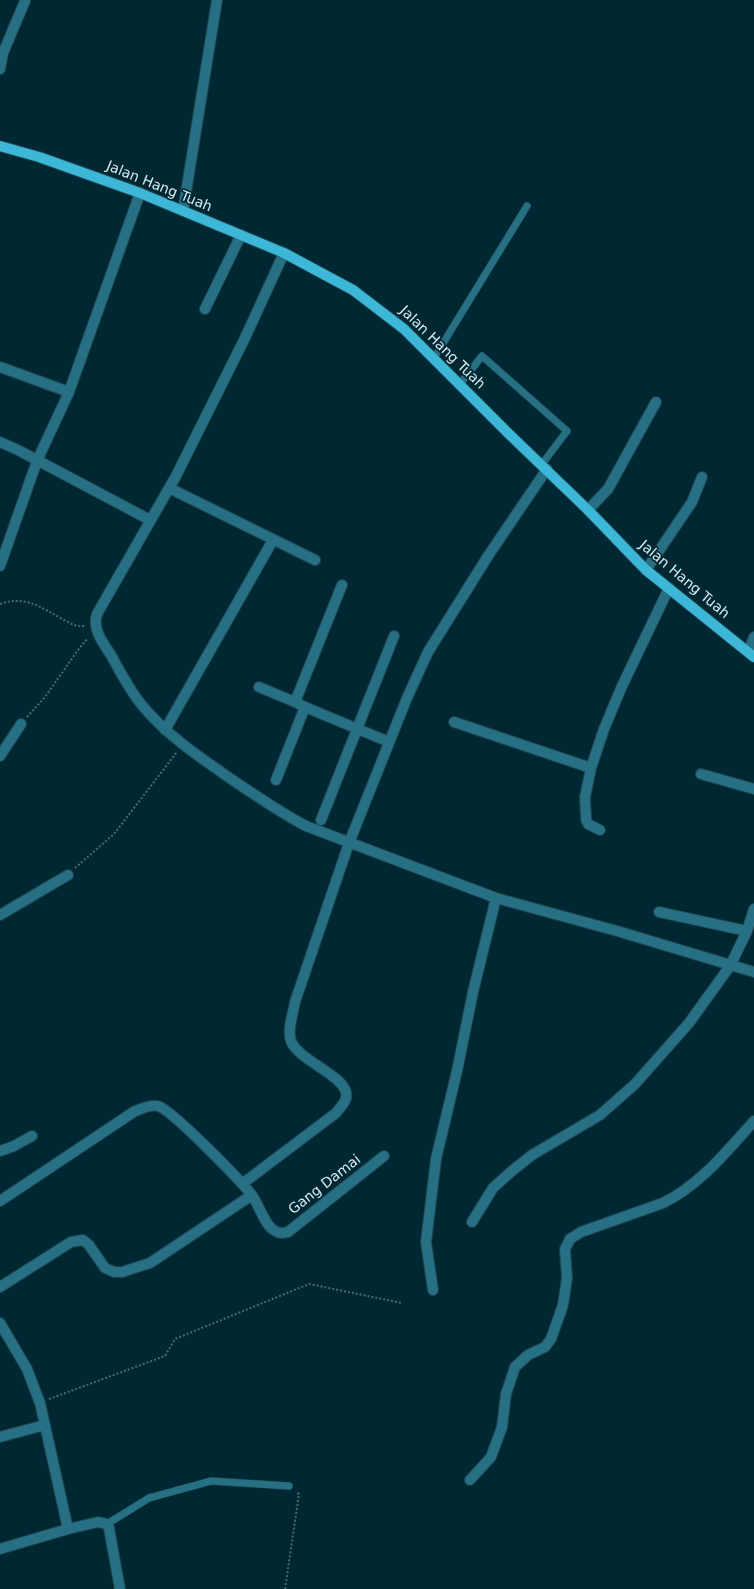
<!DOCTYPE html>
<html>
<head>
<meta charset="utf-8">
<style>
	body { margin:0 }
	canvas { display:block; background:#002833 }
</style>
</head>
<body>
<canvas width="754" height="1589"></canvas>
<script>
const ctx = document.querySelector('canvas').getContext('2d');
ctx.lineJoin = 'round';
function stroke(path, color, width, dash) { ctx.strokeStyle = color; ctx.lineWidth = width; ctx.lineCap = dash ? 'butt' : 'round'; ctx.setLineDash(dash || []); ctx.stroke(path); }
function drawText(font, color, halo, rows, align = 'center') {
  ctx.font = font + ' "DejaVu Sans",sans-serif'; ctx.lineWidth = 3.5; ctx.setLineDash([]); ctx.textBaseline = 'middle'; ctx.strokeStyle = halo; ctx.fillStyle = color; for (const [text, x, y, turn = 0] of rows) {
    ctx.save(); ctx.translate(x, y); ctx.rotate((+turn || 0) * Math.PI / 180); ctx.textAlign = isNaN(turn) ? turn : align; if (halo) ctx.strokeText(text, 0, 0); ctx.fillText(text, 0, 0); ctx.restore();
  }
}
const service = new Path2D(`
	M434,358L527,206
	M460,384L482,356L567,431L542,464
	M107,1524L149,1498L211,1481L289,1486`);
const minor = new Path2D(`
	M0,69L3,53L25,1
	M183,211L217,0
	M284,253L244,340L176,476L97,614C92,629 103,643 111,655C120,672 129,689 141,704C167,736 201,758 234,781C258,797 281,813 306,826L496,898L617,931L754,972
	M205,309L241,235
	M0,367L69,392
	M0,442L18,450L150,520
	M169,488L315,560
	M588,510L608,489L656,402
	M0,566L37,461L69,392L140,193
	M646,570L692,502L702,477
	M748,652L754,637
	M259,687L295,702L305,707L389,742
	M295,702L342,585
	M454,722L591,768
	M165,730L273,540
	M0,756L21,724
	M701,774L754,789
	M276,780L305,707
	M321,820L394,636
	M600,830L588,824L586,819L585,797L591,768L604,729L622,686L669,588
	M659,912L747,931
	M0,915L68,875
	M0,1151L14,1146L32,1136
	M242,1184L336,1113C339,1109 345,1103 346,1098C351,1077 299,1062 291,1041C287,1030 293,1014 295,1002L349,843L407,698L428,652L488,556L547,469
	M0,1201L135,1111C142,1109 150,1104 158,1106C172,1110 239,1179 251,1194C259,1204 262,1219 271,1228C277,1233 281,1234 288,1232L384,1156
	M472,1222L493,1188L513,1170L532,1155L600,1115L635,1084L689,1023L730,966L747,931L754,909
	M0,1287L71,1242L83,1240L89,1245L105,1268L114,1272H122L150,1263L252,1195
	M433,1290L426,1242L436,1159L457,1071L473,992L496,898
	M0,1323L27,1369L40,1403L68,1529L98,1522L107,1524L109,1528L120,1589
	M0,1437L45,1425
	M470,1480L491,1457L502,1427L506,1394L515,1367L528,1355L545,1347L551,1339L563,1305L567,1278L565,1249L570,1239L581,1232L663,1203C700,1185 727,1151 754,1121
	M0,1549L68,1529`);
const primary = new Path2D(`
	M0,146L39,157L140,193L284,253L353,290L404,329L509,434L588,510L646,570L754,657`);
stroke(service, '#1e434e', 8);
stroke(minor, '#1e434e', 12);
stroke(primary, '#1e434e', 12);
stroke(new Path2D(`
	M0,604C26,595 42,608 64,620C71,624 77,627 85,626
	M27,717L45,697L78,650L88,638
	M75,868L114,834L177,752
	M49,1399L165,1356L175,1339L309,1284L402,1303
	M285,1589L299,1494L296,1492`), '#486a73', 2, [2, 2]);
stroke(service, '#276f83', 7);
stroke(minor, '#276f83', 10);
stroke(primary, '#3cb7d8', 10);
drawText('14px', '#d5eaf1', '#002833', [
	["Jalan Hang Tuah",159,187,22],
	["Jalan Hang Tuah",442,348,44],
	["Jalan Hang Tuah",684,580,40],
	["Gang Damai",325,1185,-38]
]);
</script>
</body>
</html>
